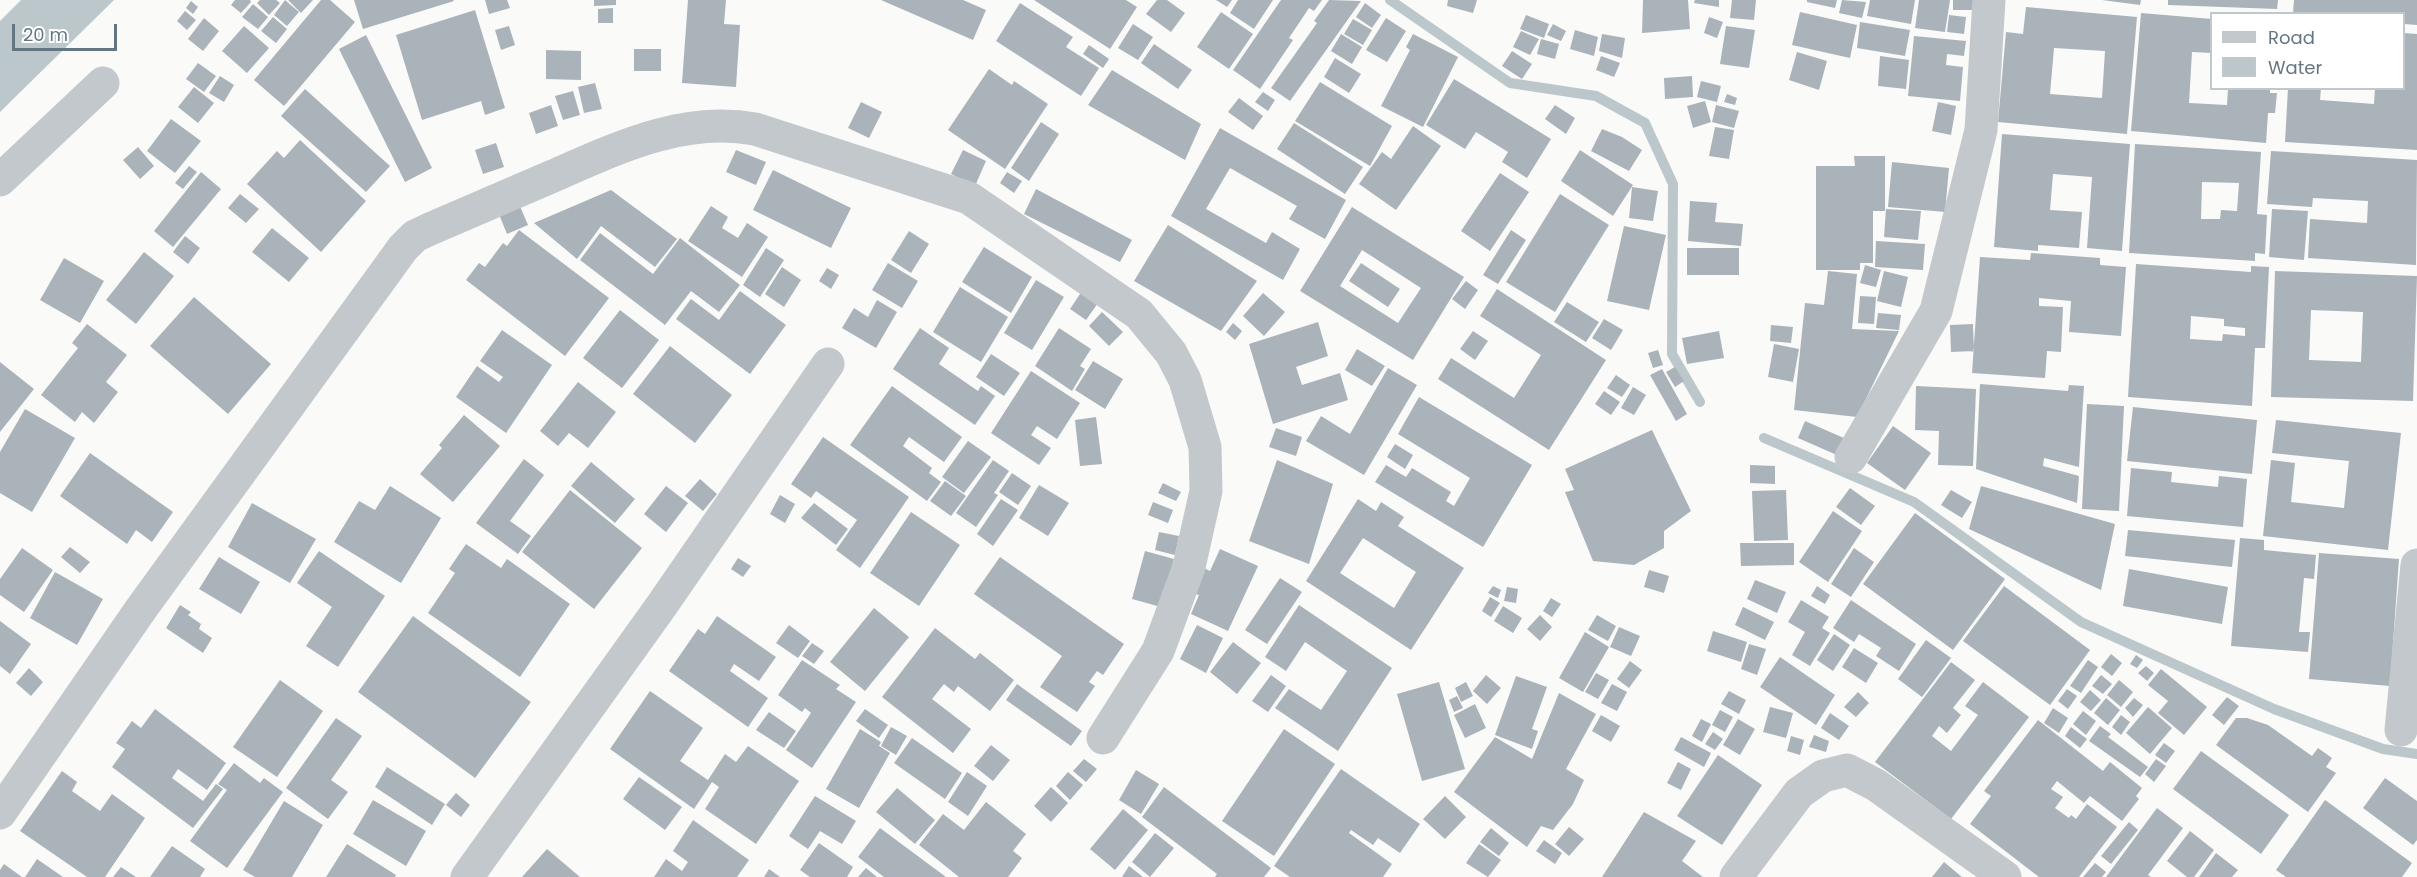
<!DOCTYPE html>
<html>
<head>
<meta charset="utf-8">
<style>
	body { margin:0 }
	#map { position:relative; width:2417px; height:877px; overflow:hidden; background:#fafaf8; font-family:Poppins,sans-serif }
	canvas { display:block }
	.legend { position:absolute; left:2210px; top:12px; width:195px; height:78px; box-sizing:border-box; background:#fff; border:2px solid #c1c8cd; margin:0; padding:8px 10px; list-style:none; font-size:18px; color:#657683 }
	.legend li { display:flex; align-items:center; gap:12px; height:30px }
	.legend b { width:30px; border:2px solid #c1c8cd }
	.scale { position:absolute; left:12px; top:24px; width:105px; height:27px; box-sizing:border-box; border:3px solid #657683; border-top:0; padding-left:8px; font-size:18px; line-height:21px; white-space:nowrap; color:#657683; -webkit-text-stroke:4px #fff; paint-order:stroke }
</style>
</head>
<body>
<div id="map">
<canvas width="2417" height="877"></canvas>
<ul class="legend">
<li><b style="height:8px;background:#c3c8cc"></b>Road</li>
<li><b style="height:16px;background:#bbc7cb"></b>Water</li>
</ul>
<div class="scale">20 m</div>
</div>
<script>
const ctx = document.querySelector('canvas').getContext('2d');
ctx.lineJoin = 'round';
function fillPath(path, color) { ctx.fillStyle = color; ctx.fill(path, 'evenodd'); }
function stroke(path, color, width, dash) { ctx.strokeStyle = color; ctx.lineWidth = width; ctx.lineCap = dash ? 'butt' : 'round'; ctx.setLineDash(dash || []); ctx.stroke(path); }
fillPath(new Path2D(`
	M21,0H114L0,112V21Z`), '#bbc7cb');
stroke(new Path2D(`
	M1390,0L1510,83L1596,96L1645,123L1673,184L1672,354L1700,402
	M1764,438L1914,502L2081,622L2274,709L2383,749L2417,754`), '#bbc7cb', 10);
fillPath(new Path2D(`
	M235,0H250L251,2L241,13L231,5Z
	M260,0H276L280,3L269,15L257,3Z
	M285,0L299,12L287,26L274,15Z
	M288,0H313L301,13Z
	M321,0H330L355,22L284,106L254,80Z
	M354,0H453L454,1L363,29Z
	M485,0H507L510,8L489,14Z
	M594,0H616V5L594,6Z
	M688,0H726L724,24L740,25L736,87L682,83Z
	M881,0H963L986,10L973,40Z
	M1034,0H1126L1137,7L1110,49Z
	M1157,0H1167L1185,13L1171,32L1146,14Z
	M1216,0H1232L1227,7Z
	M1238,0H1273L1254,29L1230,13Z
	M1281,0H1322L1314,11L1309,8L1289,38L1293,40L1260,89L1233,70Z
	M1329,0L1361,1L1290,101L1271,88L1317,23L1314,21Z
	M1448,0H1477L1473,13L1447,6Z
	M1643,0H1688L1690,29L1642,33Z
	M1695,0H1719V7L1694,3Z
	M1732,0H1756L1754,20L1730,18Z
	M1807,0H1837L1835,8L1807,2Z
	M1842,0L1866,2L1862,18L1839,13Z
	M1870,0H1915L1911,24L1867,16Z
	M1919,0H1950L1945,32L1915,28Z
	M1953,0H1973V10H1953Z
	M2102,0H2141L2140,5Z
	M2168,0H2278L2277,9L2168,5Z
	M2294,0H2417V25L2404,24V14L2293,13Z
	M191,1L198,7L193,14L186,8Z
	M1020,3L1073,37L1066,47L1099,68L1081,96L996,41Z
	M1365,3L1381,15L1372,28L1356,17Z
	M253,4L268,17L258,29L242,17Z
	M2026,7L2137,17L2127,134L1998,122L2006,32L2023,34ZM2054,48L2105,51L2102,98L2050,94Z
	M613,8V23H598V9Z
	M475,10L505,108L485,115L481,101L422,120L396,35Z
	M185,11L196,20L187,30L177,21Z
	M1221,12L1253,34L1229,69L1197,47Z
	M1800,12L1857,25L1850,58L1792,45Z
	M2141,13L2212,19V53L2192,52L2189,103L2227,105L2228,88H2270V93H2277L2275,113H2268L2266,143L2131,131Z
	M1526,15L1549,24L1544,38L1520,29Z
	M1949,15L1966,17L1964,34L1947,32Z
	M273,17L287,29L276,43L261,31Z
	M1709,17L1723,22L1717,38L1704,33Z
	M204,18L219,31L203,51L188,39Z
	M1386,18L1406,31L1387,62L1366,50Z
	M1353,19L1372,30L1363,45L1344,34Z
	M1860,22L1910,30L1905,56L1857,48Z
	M1133,24L1153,37L1138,60L1118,48Z
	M1553,24L1566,31L1561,41L1547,35Z
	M244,26L269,48L247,73L222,51Z
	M509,26L515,45L501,50L495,30Z
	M1726,26L1755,30L1749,68L1720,64Z
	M1575,30L1598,37L1594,56L1570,49Z
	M1521,31L1539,39L1530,55L1513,47Z
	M2404,33L2417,34V150L2285,142L2288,88H2321L2320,100L2374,104L2375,88H2404Z
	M1341,34L1362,47L1352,64L1331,51Z
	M1413,34L1458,57L1423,127L1381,106L1410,50L1406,47Z
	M1602,34L1625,38L1622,58L1599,51Z
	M366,35L432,168L405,182L339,49Z
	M1914,36L1966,41L1964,56L1947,54L1946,65L1963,67L1960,101L1908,96Z
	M1541,39L1559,44L1555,59L1537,54Z
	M1154,44L1192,70L1178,89L1141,63Z
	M1089,45L1109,59L1103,68L1083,54Z
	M634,49H661V71H634Z
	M546,50L581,51V80L546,79Z
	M1512,51L1532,64L1522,79L1502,66Z
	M1797,52L1827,61L1819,90L1789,80Z
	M1601,56L1620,63L1614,77L1596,70Z
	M1880,56L1909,60L1906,89L1878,86Z
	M1335,58L1361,74L1349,93L1324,77Z
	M198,63L216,76L204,92L186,79Z
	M989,69L1012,85L1014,81L1048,104L1005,169L948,130Z
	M1112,70L1201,124L1185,160L1088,105Z
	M220,76L234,85L224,102L209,93Z
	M1692,76L1693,97L1665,99L1664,78Z
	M1454,79L1551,139L1527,178L1502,162L1508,152L1476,132L1465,149L1426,125Z
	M1701,81L1721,86L1717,102L1697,97Z
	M1320,82L1392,126L1370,166L1295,121Z
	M595,83L602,109L584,113L578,87Z
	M194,87L214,103L198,123L178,107Z
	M305,89L390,166L366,192L281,116Z
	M573,91L580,115L563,120L555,96Z
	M1263,92L1275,100L1268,111L1255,102Z
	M1727,94L1737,98L1735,105L1724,102Z
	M1239,98L1263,116L1253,130L1228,112Z
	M1705,101L1711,122L1693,128L1687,106Z
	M861,102L882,112L869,138L848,128Z
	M1938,102L1956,106L1951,135L1932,131Z
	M551,105L558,126L536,134L529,113Z
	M1555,105L1575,118L1566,134L1545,119Z
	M1716,105L1739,111L1734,128L1712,122Z
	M171,119L201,141L175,173L147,151Z
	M1041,122L1059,134L1029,181L1011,168Z
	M1294,123L1363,167L1345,194L1277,149Z
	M1413,126L1441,146L1396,210L1359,184L1382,152L1391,159Z
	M1715,127L1734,130L1729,159L1709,156Z
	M1220,128L1346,200L1325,239L1289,219L1297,206L1230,168L1206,209L1266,243L1272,232L1300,249L1283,280L1171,216Z
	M1602,129L1622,137L1642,150L1629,171L1591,151Z
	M2002,134L2130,144L2122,251L2087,248L2092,177L2053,174L2050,210L2082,212L2079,248L2038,245V251L1994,247Z
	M300,140L366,201L321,252L247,184L277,151L284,158Z
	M496,143L504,167L483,174L475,150Z
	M2135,144L2261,152L2257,214L2267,215L2265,254L2255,253V261L2129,253ZM2202,182L2239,183L2237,211L2221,210L2220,219H2201Z
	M138,147L154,166L140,179L123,160Z
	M736,150L766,162L756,185L726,172Z
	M963,150L986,161L975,186L951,174Z
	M1580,150L1633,185L1613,216L1561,181Z
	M2271,151L2417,160L2416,265L2308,258L2310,219L2367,223L2368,201L2313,198L2312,207L2267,204Z
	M1854,156H1885V211H1873V263H1860V270H1816V166H1855Z
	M1892,162L1949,168L1945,212L1888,207Z
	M189,166L197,172L183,189L175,183Z
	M773,170L851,208L831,248L753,210Z
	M201,172L221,189L173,247L154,231Z
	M1007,172L1022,181L1014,193L1000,183Z
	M1500,173L1529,192L1490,251L1461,231Z
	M1632,187L1658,191L1653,221L1629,218Z
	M1036,189L1132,240L1120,262L1024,214Z
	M611,190L677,239L655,267L601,226L577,259L534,223Z
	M240,194L259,209L246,223L228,208Z
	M1560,194L1609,225L1555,312L1506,282Z
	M1690,201L1717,203L1715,222L1743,224L1741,246L1688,241Z
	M519,204L528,225L507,234L498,212Z
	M711,206L728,217L722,228L738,238L747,223L768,237L742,277L688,241Z
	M1352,207L1464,277L1413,360L1300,291ZM1362,250L1421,288L1398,323L1340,286Z
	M1886,209L1921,211L1918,240L1884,237Z
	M2272,209L2308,211L2304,260L2269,257Z
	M1168,225L1257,281L1221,331L1134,281Z
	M1624,226L1666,235L1649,310L1607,301Z
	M272,228L309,258L289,282L252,252Z
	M519,230L609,298L565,356L466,280L479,263L485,267L503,243L507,246Z
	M1511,230L1526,240L1498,284L1483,275Z
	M909,231L929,244L911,273L891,260Z
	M600,233L653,274L680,238L740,285L719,312L691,291L665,325L580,260Z
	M185,236L200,248L188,264L173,252Z
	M1876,241L1925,244L1923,270L1875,267Z
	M984,247L1032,277L1011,313L962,282Z
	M766,248L784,260L760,297L743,285Z
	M1687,248H1739V275H1687Z
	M144,252L174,276L136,324L106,300Z
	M2031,253L2100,258V265L2126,267L2121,336L2069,332L2071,301L2039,298V306L2063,307L2061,352L2047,351L2045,378L1972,373L1980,257L2030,260Z
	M64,258L104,281L80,323L40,300Z
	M888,263L918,281L902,308L872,290Z
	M1361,263L1400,289L1388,307L1349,281Z
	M2136,264L2251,272V266L2269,267L2265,348H2255L2252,406L2128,397ZM2191,316L2224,319V326L2245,328V336L2223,334L2222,341L2190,339Z
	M1865,265L1881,270L1876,287L1860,283Z
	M782,267L801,280L784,307L765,294Z
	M827,268L839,275L831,289L819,281Z
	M1828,271L1857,274L1852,329L1899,331L1857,417L1794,410L1805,303L1824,305Z
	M1884,271L1908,277L1901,307L1877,301Z
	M2275,271L2417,276L2413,401L2271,397ZM2311,310L2363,312L2361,362L2309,360Z
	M1036,280L1064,297L1032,350L1004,333Z
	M1466,281L1478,290L1465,309L1452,299Z
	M960,287L1008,317L981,362L933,332Z
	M1497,289L1606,360L1549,450L1438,379L1451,358L1514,398L1541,355L1480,316Z
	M740,291L786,325L750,374L676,319L691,299L719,320Z
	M1082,291L1098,303L1086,320L1070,309Z
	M1263,293L1285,312L1264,336L1243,316Z
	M1860,296L1876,297L1874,324L1858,323Z
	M194,297L271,364L228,414L150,346Z
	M877,300L897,312L876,348L842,328L854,308L868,317Z
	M1567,302L1599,322L1586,342L1554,322Z
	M620,310L659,340L622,388L583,358Z
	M1102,312L1123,332L1109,346L1089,326Z
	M1878,313L1901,315L1899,330L1876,328Z
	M1604,319L1623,330L1611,350L1592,338Z
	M1318,322L1328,356L1296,367L1302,385L1340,373L1348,400L1273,424L1249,344Z
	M1233,323L1242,331L1235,340L1226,332Z
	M87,324L127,355L106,382L118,392L94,423L82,412L75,422L41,395L78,348L72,343Z
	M1973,324L1974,351L1951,352L1950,325Z
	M1771,325L1793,327L1791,343L1770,341Z
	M920,328L949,348L939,364L978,391L981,386L995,396L975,425L893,369Z
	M1059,328L1091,349L1080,366L1085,369L1072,391L1035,366Z
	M502,330L552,365L506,433L456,397L477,366L499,382L503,377L480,361Z
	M1473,331L1488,341L1475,360L1460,349Z
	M1719,331L1724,358L1687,364L1682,338Z
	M1774,344L1799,349L1793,382L1768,377Z
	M670,346L732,395L695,443L633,394Z
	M1357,349L1385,366L1372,386L1345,370Z
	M1658,350L1663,365L1653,368L1648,353Z
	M991,354L1020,373L1004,396L976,377Z
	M1093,361L1123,379L1105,409L1075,390Z
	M0,362L34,389L0,432Z
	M1675,367L1684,381L1675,387L1666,372Z
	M1388,368L1417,385L1364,475L1306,441L1321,416L1350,434Z
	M1662,369L1687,414L1676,421L1650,375Z
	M1031,371L1080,403L1057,439L1037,426L1031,435L1051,448L1039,465L991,433Z
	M1616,375L1630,385L1622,397L1607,388Z
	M578,382L616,412L588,448L569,433L558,446L540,431Z
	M1980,384L2068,391L2069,385L2084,386L2079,467L2044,458L2043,466L2079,476L2077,503L1976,469Z
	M892,386L962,437L944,462L909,437L903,446L932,468L929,473L941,482L927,501L850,445Z
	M1916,386L1976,389L1973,466L1938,465L1939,431L1915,430Z
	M1633,387L1646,395L1634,415L1621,408Z
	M1604,391L1620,402L1611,415L1595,404Z
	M1419,397L1532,465L1483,547L1375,482L1386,465L1406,477L1412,468L1451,492L1446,501L1454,506L1470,478L1398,434Z
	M2087,404L2124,406L2119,511L2082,509Z
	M2133,407L2257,420L2252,474L2127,461Z
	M25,409L75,438L32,512L0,493V452Z
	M464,415L500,446L453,502L420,474L442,448L439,445Z
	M1096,417L1102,464L1080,466L1075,420Z
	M2276,420L2401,433L2388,550L2263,536L2271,460L2295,463L2291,502L2344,508L2349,461L2272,453Z
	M1805,421L1853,442L1846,459L1798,438Z
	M1893,426L1931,453L1905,490L1867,463Z
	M1276,428L1302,437L1296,456L1269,447Z
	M1652,430L1691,511L1664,531V548L1634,565L1593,561L1565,492L1574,490L1565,469Z
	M823,437L909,497L860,568L836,550L857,520L816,491L811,498L791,484Z
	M968,441L991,457L964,493L942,477Z
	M1395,444L1413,455L1405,469L1387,457Z
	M90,453L173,512L152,542L136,530L127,544L60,496Z
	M524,459L544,475L510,521L531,536L518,554L476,523Z
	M993,460L1009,471L994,493L998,495L976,527L956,513Z
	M1277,460L1333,484L1309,564L1249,541Z
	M591,462L635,499L615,523L571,486Z
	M1750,465L1775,466V484L1750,483Z
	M2131,468L2172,472L2171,482L2218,487L2219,476L2247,479L2243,527L2127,516Z
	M1012,473L1031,486L1018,505L999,492Z
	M700,479L717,494L703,511L685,496Z
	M945,481L966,496L951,516L930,501Z
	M1163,483L1181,492L1176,501L1158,493Z
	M1039,485L1069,503L1048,536L1019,518Z
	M390,486L441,518L401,583L334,542L359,501L375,510Z
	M666,486L688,503L666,532L644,514Z
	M1981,486L2115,524L2101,590L1969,529Z
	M1850,488L1875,506L1861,525L1836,507Z
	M570,490L642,548L594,609L522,552Z
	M1786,490L1788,540L1754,541L1752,491Z
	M1951,490L1972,502L1962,518L1941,505Z
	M780,495L795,504L785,523L770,514Z
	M1001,499L1018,510L993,546L977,534Z
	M1358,499L1376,511L1381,502L1404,517L1398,526L1464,568L1411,650L1306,581ZM1363,538L1416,572L1394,608L1340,573Z
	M1153,502L1173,510L1168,523L1148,515Z
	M252,503L316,539L290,583L228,547Z
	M814,503L848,529L836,545L801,518Z
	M1833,511L1862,531L1828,582L1799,562Z
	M911,512L960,545L919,606L870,573Z
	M1915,513L2005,579L1953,650L1863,584Z
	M2128,530L2235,540L2232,567L2125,556Z
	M1159,532L1179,536L1175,555L1155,550Z
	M2240,538L2264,540V550L2316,555L2314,579L2304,578L2299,632H2310L2308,652L2231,646Z
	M1740,543H1794V565L1741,566Z
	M466,544L501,568L507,559L570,604L520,677L428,613L455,573L449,569Z
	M70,547L90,562L80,573L61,557Z
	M22,548L53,570L24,612L0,595V579Z
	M1854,548L1874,562L1851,597L1831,584Z
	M1220,549L1258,566L1228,631L1191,614L1199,595L1193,593L1204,568L1210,571Z
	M319,551L385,596L338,667L306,646L332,607L297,583Z
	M1145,551L1174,559L1161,607L1132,599Z
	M2319,553L2399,559L2390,686L2309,679Z
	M219,557L260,582L241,614L199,589Z
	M1000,557L1124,644L1103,675L1097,671L1089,682L1095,686L1077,712L1040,687L1062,656L974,594Z
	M738,558L751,566L743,577L731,569Z
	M2129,569L2228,587L2222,624L2123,606Z
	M1649,570L1669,576L1664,593L1644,587Z
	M55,572L103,599L77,645L30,618Z
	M1280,578L1302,592L1267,644L1245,630Z
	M1755,580L1786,592L1777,613L1747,599Z
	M1493,586L1501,590L1498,598L1488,593Z
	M1817,586L1830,595L1825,604L1811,596Z
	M2004,586L2090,650L2050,705L1963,641Z
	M1507,587L1518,589L1516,603L1504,601Z
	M1490,597L1500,603L1491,617L1482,611Z
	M1551,598L1561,604L1552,617L1543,611Z
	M1801,600L1829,617L1822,628L1830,633L1810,666L1792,655L1805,632L1788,622Z
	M1851,600L1916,644L1899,671L1876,656L1881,648L1859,634L1854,642L1833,628Z
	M180,605L191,612L188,615L201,624L199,629L212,638L203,653L166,628Z
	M1299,605L1392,668L1338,751L1275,708L1289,689L1321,710L1347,671L1305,642L1286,671L1265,657Z
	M1503,606L1522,618L1513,633L1494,621Z
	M1743,607L1774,622L1765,640L1735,625Z
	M874,608L909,637L865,691L830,662Z
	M1540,615L1552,627L1540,641L1527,629Z
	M1597,615L1616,626L1608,641L1588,630Z
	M413,616L531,702L475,778L358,692Z
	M717,616L776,657L759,681L734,664L730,671L768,698L748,727L669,671L698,629L705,634Z
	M0,621L31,644L10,674L0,666Z
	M789,625L810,641L798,658L776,643Z
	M1197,625L1223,638L1206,673L1180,659Z
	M1619,627L1640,636L1631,656L1610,647Z
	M935,628L975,659L980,653L1014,680L990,711L958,686L954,692L944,684L932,699L971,729L953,753L882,697Z
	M1713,631L1747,642L1741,662L1707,651Z
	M1585,632L1609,647L1583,692L1559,678Z
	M1834,634L1850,645L1833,671L1817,660Z
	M1926,640L1951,658L1922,697L1898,679Z
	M1233,642L1261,663L1237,694L1210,672Z
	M812,643L824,651L814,664L802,656Z
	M1749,644L1766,649L1757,675L1741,669Z
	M1854,648L1878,663L1866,683L1842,667Z
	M2111,654L2122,663L2112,676L2101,667Z
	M2136,655L2143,660L2137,668L2130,664Z
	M1780,657L1835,695L1816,725L1760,687Z
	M802,660L840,685L836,689L856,702L812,768L786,750L811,713L805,708L802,712L778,695Z
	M2088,660L2098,667L2081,693L2070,686Z
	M1630,661L1642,670L1629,688L1617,679Z
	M1951,662L1975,680L1953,708L1961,715L1947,733L1939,726L1932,736L1951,751L1978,715L1965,706L1983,682L2029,717L1951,819L1875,762Z
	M2146,666L2154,673L2147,681L2138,673Z
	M29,668L43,682L31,696L16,683Z
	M2161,669L2207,707L2184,735L2158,713L2168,701L2148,685Z
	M1596,673L1609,680L1598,699L1585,692Z
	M1271,675L1286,686L1268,712L1252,701Z
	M1486,675L1501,688L1487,704L1473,691Z
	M2101,675L2112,684L2103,694L2092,686Z
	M1516,676L1547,687L1532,729L1538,731L1532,749L1495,735Z
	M280,680L323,711L277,777L233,747Z
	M2119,680L2133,692L2121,707L2107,695Z
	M1439,682L1465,769L1422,781L1397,694Z
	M1466,682L1473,696L1461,702L1455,688Z
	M1017,684L1082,731L1071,746L1006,700Z
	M1612,684L1627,692L1617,711L1601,703Z
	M2067,689L2077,696L2068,709L2058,701Z
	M2090,690L2101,700L2091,711L2080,702Z
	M650,691L703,728L680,761L708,780L725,754L736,762L748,746L799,781L756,844L705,809L719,787L712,782L694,809L610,749Z
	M1729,691L1746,700L1739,714L1721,704Z
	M1858,692L1869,703L1856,717L1844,707Z
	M1559,693L1596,714L1566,769L1584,780L1573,804L1553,830L1541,826L1527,847L1454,792L1495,737L1532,759Z
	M1457,696L1463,708L1454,712L1449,700Z
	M2227,697L2239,706L2224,725L2212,715Z
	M2106,698L2120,710L2108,725L2094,713Z
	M2134,698L2143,705L2133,717L2125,708Z
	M1475,704L1486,728L1465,738L1454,715Z
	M1770,707L1793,713L1786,738L1763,732Z
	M2148,707L2172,728L2150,754L2126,733Z
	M2053,708L2068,718L2059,733L2044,723Z
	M155,709L226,763L207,790L178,769L172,778L203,801L216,784L223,789L193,828L112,767L125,749L116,743L132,721L141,728Z
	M865,709L888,725L879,738L856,721Z
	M1720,710L1733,717L1725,732L1712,725Z
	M2083,711L2096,721L2086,735L2073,724Z
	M769,712L796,731L784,748L756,730Z
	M1830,713L1849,726L1839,740L1821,728Z
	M1601,715L1620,726L1611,742L1592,731Z
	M2121,715L2130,722L2121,735L2112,727Z
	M336,718L362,736L331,780L348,792L328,819L286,788Z
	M2236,718H2247L2268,725L2312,756L2318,748L2332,758L2326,767L2336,773L2308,812L2216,745Z
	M1701,719L1711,724L1702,742L1692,736Z
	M1738,719L1755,729L1740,755L1723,745Z
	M2038,720L2103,771L2110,762L2142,788L2136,796L2139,799L2122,821L2090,796L2084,803L2057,781L2051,789L2063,797L2055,808L2069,818L2071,815L2076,819L2087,804L2117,827L2079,877H2039L1970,824L1991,796L1984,791Z
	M2100,726L2111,734L2108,737L2148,767L2140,777L2089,741Z
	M891,727L907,736L896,755L881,746Z
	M2071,727L2087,739L2080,748L2065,736Z
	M860,729L881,742L879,746L890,753L859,808L826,789Z
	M1284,729L1335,764L1274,856L1222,821Z
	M1713,732L1723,739L1715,750L1705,744Z
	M1814,735L1829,741L1826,752L1809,747Z
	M1791,736L1804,740L1800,755L1787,751Z
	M1681,737L1711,753L1704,767L1674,750Z
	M912,738L962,773L945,799L894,763Z
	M2164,743L2175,751L2166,763L2155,755Z
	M991,745L1010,760L993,781L974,766Z
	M2201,751L2289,815L2261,854L2173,789Z
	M1718,755L1762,785L1722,845L1677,816Z
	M1084,759L1097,769L1086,782L1073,771Z
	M2156,759L2166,766L2154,782L2145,774Z
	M1678,762L1691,769L1681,790L1667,783Z
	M234,763L260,783L264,778L283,792L227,868L190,841L227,790L218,784Z
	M387,767L445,804L432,825L375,787Z
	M1341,769L1420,824L1400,853L1378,838L1373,845L1351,830L1349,833L1392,864L1383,877H1290L1274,866Z
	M1136,770L1159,784L1141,814L1119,800Z
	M62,771L77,782L72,791L100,811L112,794L145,818L105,877H87L20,831Z
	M967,772L987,786L968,816L948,802Z
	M1068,772L1083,785L1070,800L1056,786Z
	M639,777L682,807L665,830L623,799Z
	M2385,778L2417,801V840L2413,845L2363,808Z
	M1051,787L1068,803L1051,822L1034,806Z
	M1164,787L1271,868L1264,877H1215L1217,874L1142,817Z
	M897,788L935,820L915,844L876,812Z
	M456,793L470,805L461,817L446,805Z
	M815,796L856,821L842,844L820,831L808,849L789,836Z
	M1445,796L1466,817L1445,839L1423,819Z
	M373,800L426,831L406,866L353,834Z
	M2325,800L2412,863L2402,877H2286L2276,870Z
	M284,801L323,825L292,877H255L243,870Z
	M986,802L1026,834L1013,851L1022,858L1008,877H959L919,845L943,814L964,830Z
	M2157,808L2183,828L2148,875L2151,877H2106Z
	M1123,809L1148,830L1115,870L1090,849Z
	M1644,812L1696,841L1682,861L1703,877H1602Z
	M693,820L749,860L737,877H654L666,859L682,871L688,862L673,851Z
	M2129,822L2138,830L2111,864L2101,856Z
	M1569,827L1584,839L1569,856L1555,844Z
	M880,828L946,877H884L858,857Z
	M1491,828L1509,843L1499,856L1480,842Z
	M2190,831L2214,850L2194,877H2187L2167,861Z
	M1155,833L1174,848L1150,877L1132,862Z
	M1544,840L1562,853L1555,864L1536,851Z
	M819,843L853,867L847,877H810L800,870Z
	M347,844L396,875L395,877H326Z
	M1479,844L1501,860L1488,877L1466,863Z
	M172,846L205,869L200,877H150Z
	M547,849L580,877H522Z
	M2216,853L2238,870L2232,877H2199Z
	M37,859L63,877H25Z
	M1944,862L1962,877H1932Z
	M2095,863L2106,872L2102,877H2083Z
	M4,864L22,877H0V870Z
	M1129,866L1143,877H1122Z
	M121,867L136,877H113Z
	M866,868L877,877H858Z
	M769,869L780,877H764Z`), '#aab3b9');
stroke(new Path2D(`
	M0,180L103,83
	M1851,457L1936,311L1981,130L1989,0
	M2401,730L2417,565
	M0,813L141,609L403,248L415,236L430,229C471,211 512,194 553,176C617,148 683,116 755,129L969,198L1139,314L1171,353L1185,380L1205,447L1206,491L1189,567L1158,651L1103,738
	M467,877L662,605L828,364
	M1736,877L1799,793L1823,776L1847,770L1876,785L2005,877`), '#c3c8cc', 33);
</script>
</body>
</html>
